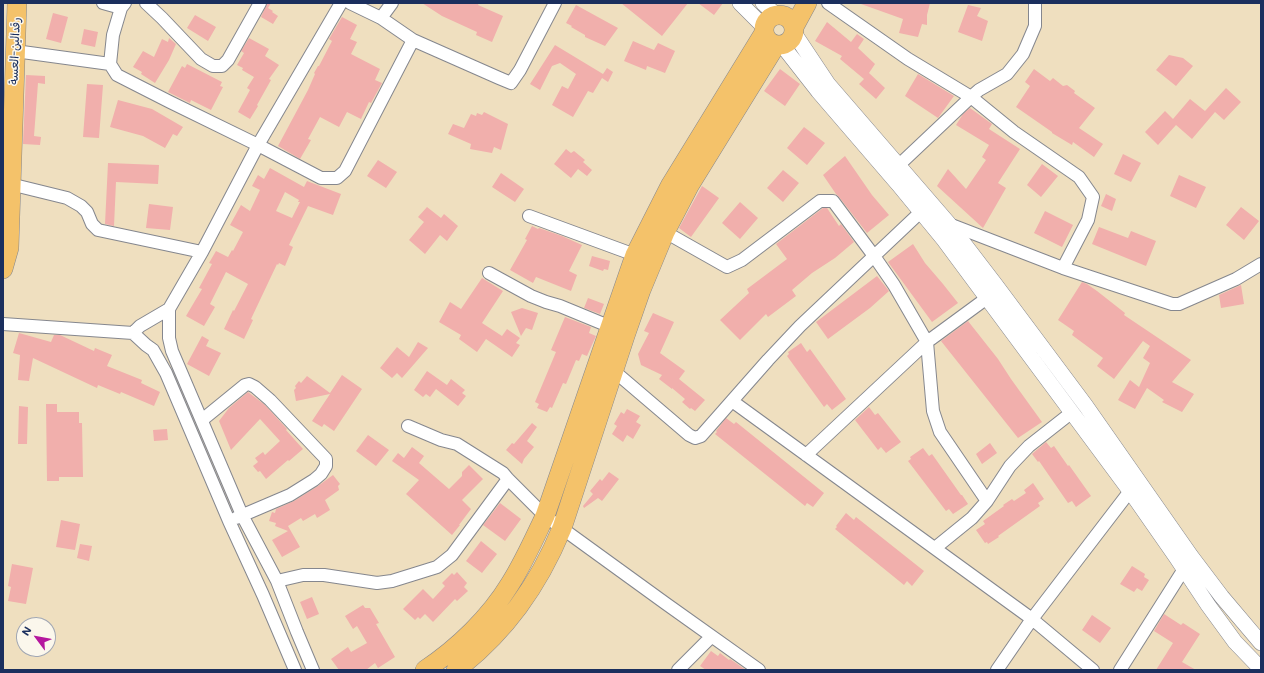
<!DOCTYPE html>
<html>
<head>
<meta charset="utf-8">
<style>
	body { margin:0 }
	#map { position:relative; width:1264px; height:673px; overflow:hidden; background:#efdfbf; font-family:Mali,sans-serif }
	canvas { display:block }
	.frame { position:absolute; inset:0; border:4px solid #1b2f5e; pointer-events:none }
	.north { position:absolute; left:16px; top:617px; width:40px; height:40px; box-sizing:border-box; background:#fbf7ec; border:1px solid #a1a7b3; border-radius:50%; rotate:302deg; font-size:11px; font-weight:700; line-height:16px; text-align:center; color:#1b2f5e }
	.north::after { content:''; display:block; margin:auto; width:14px; height:18px; background:#b5179e; clip-path:polygon(50% 0,100% 100%,50% 72%,0 100%) }
</style>
</head>
<body>
<div id="map">
<canvas width="1264" height="673"></canvas>
<div class="frame"></div>
<div class="north">N</div>
</div>
<script>
const ctx = document.querySelector('canvas').getContext('2d');
ctx.lineJoin = 'round';
function fillPath(path, color) { ctx.fillStyle = color; ctx.fill(path, 'evenodd'); }
function stroke(path, color, width, dash) { ctx.strokeStyle = color; ctx.lineWidth = width; ctx.lineCap = dash ? 'butt' : 'round'; ctx.setLineDash(dash || []); ctx.stroke(path); }
function drawText(font, color, halo, rows, align = 'center') {
  ctx.font = font + ' Mali,"Playpen Sans Arabic",sans-serif'; ctx.lineWidth = 3; ctx.setLineDash([]); ctx.textBaseline = 'middle'; ctx.strokeStyle = halo; ctx.fillStyle = color; for (const [text, x, y, turn = 0] of rows) {
    ctx.save(); ctx.translate(x, y); ctx.rotate((+turn || 0) * Math.PI / 180); ctx.textAlign = isNaN(turn) ? turn : align; if (halo) ctx.strokeText(text, 0, 0); ctx.fillText(text, 0, 0); ctx.restore();
  }
}
fillPath(new Path2D(`
	M267,3H271L268,8L273,11L272,12L278,16L273,24L261,17Z
	M422,3H479L478,5L503,16L492,42L476,35L477,32L442,16Z
	M621,3H688L662,36Z
	M698,3H723L714,15Z
	M861,3H930L927,15V25L922,24L918,37L899,33L903,19L861,4Z
	M576,5L618,28L605,46L585,37V35L571,27L572,26L566,23Z
	M968,5L981,8L977,16L988,21L982,41L958,32Z
	M53,13L68,17L61,43L46,39Z
	M195,15L216,27L208,41L187,28Z
	M342,17L357,25L350,39L357,42L351,54L380,69L375,80L382,83L371,103L369,102L361,119L347,112L339,127L320,117L308,139L311,140L300,159L278,146L308,90L315,74L314,73L318,66H319L332,41L329,39Z
	M827,22L851,42L857,34L864,39L858,48L875,64L869,73L885,88L876,99L859,84L864,79L840,59L842,56L815,41Z
	M84,29L98,32L95,47L81,44Z
	M169,38L176,44L169,60L155,83L141,74L142,72L133,67L143,51L154,57L162,39L168,42Z
	M249,38L269,49L265,56L279,65L269,79L271,80L257,105L258,106L250,119L238,112L250,90L247,88L254,77L242,70L243,68L237,65L244,53L241,51Z
	M633,41L654,50L658,43L675,51L665,73L647,66L646,70L624,61Z
	M555,45L603,74L607,68L613,72L608,82L602,78L593,93L588,91L573,117L552,105L562,86L568,89L576,74L560,63L552,66L540,90L530,84Z
	M1169,55L1183,58L1193,66L1176,86L1156,70Z
	M187,64L222,82L220,86L223,87L211,110L191,100L190,103L168,92L182,66L185,68Z
	M780,69L800,84L785,106L764,91Z
	M1034,69L1050,81L1053,78L1063,86L1067,85L1075,91L1074,93L1095,108L1079,128L1103,144L1094,157L1073,142L1072,145L1052,133V132L1016,107L1030,86L1025,82Z
	M918,74L954,96L938,118L905,96Z
	M26,75L45,76V84L38,83L34,136L41,137L40,145L23,144Z
	M87,84L103,85L99,138L83,137Z
	M1226,88L1241,102L1224,120L1215,112L1192,139L1176,125L1158,145L1145,132L1165,111L1173,119L1190,99L1205,111Z
	M118,100L152,109L183,127L177,136L173,134L165,148L143,136L110,127Z
	M970,108L992,124L989,129L1020,149L998,183L1006,188L983,228L937,186L948,169L966,189L986,160L982,157L989,145L956,125L963,114Z
	M484,112L508,124L501,150L494,147L492,153L470,149L471,144L448,134L453,124L464,128L471,114L476,116L477,113L482,115Z
	M804,127L825,143L807,165L787,148Z
	M566,149L571,153L574,151L585,160L583,162L592,170L587,176L578,169L571,178L554,164Z
	M1123,154L1141,163L1131,182L1114,174Z
	M845,156L872,195L889,215L867,233L839,197L836,194L823,175Z
	M378,160L397,172L386,188L367,176Z
	M108,163L159,165L158,184L116,182L114,226L105,224Z
	M1042,164L1058,176L1041,197L1027,185Z
	M270,168L304,187L307,181L341,194L333,215L308,206L289,245L293,247L285,266L279,263L278,265L277,264L251,319L253,320L244,339L224,329L233,310L234,311L248,284L226,272L210,304L215,307L204,326L186,316L202,289L199,288L212,264L209,263L216,251L228,257L232,250L233,251L243,232L230,225L241,205L250,211L260,190L252,186L258,175L264,179ZM285,192L299,200L298,202H300L292,218L276,211Z
	M783,170L799,183L783,202L767,188Z
	M501,173L524,189L515,202L492,187Z
	M1179,175L1206,187L1196,208L1170,196Z
	M702,186L719,198L691,237L679,228Z
	M1106,194L1116,199L1112,211L1101,206Z
	M740,202L758,218L740,239L722,223Z
	M149,204L173,207L170,230L146,228Z
	M427,207L441,218L444,214L458,226L447,241L440,235L425,254L409,240L424,222L418,217Z
	M1241,207L1259,221L1244,240L1226,225Z
	M823,208H827L839,226L841,224L854,242L835,258L812,273L792,290L796,296L768,317L766,314L740,340L720,320L749,293L747,289L787,259L776,244Z
	M1045,211L1073,225L1062,247L1034,233Z
	M532,226L538,229L539,228L562,236L582,245L569,271L577,275L571,291L536,277L533,283L510,270L527,240L525,239Z
	M1099,227L1128,238L1131,231L1156,241L1146,266L1092,244Z
	M913,244L925,263L943,284L958,303L932,322L888,262Z
	M592,256L610,261L608,270L604,269L603,271L589,266Z
	M877,276L889,291L870,308L828,339L816,322Z
	M482,278L503,291L482,323L502,336L507,329L520,338L516,343L520,345L512,357L486,339L477,352L459,339L461,335L439,322L450,302L461,309Z
	M1082,282L1087,284L1097,291L1125,313L1124,315L1191,360L1172,382L1194,394L1182,412L1162,402L1164,400L1147,388L1135,409L1118,400L1130,380L1139,387L1150,363L1143,358L1150,346L1143,341L1114,379L1097,366L1103,358L1072,335L1074,331L1058,320Z
	M1241,285L1244,304L1221,308L1219,295Z
	M588,298L604,304L600,314L584,308Z
	M522,308L538,313L532,330L526,328L521,336L511,312Z
	M653,313L674,322L660,353L685,371L679,379L705,400L695,411L691,408L690,409L682,402L685,399L672,388V389L659,379L662,375L641,365L638,354L649,333L644,331Z
	M565,317L591,327L589,333L596,336L587,356L582,354L579,361L576,360L566,384L563,383L552,408L550,407L547,412L537,408L539,404L535,402L556,352L551,350Z
	M968,321L998,359L1011,379L1042,422L1018,438L941,341Z
	M19,333L51,342L54,335H60L94,351L95,348L112,355L107,366L142,380L141,383L160,392L154,406L121,392L120,394L98,385L97,388L33,358L29,381L18,380L20,355L13,353Z
	M202,336L209,340L206,346L221,353L209,376L187,364Z
	M418,342L428,348L402,378L397,373L392,378L380,368L397,347L409,357Z
	M801,343L807,352L810,349L846,399L832,410L827,404L824,407L787,356L789,354L788,352Z
	M427,371L447,385L451,379L465,390L462,393L466,396L458,406L436,389L430,397L426,394L423,397L414,390Z
	M342,375L362,389L334,431L324,424L322,427L312,421L330,394L296,401L294,390L296,388L295,386L299,381L301,383L307,376L330,393Z
	M248,392L265,405L287,429L286,430L303,449L289,461L288,460L266,479L260,471L258,472L253,466L258,462L255,458L263,452L265,455L280,441L260,419L231,450L219,421L229,408Z
	M46,404H57V412H79V423H82L83,477H59V481H47Z
	M19,406L28,407L27,444H18Z
	M869,407L875,415L878,413L901,442L886,453L881,447L878,450L855,420Z
	M627,409L640,416L636,422L641,425L633,439L627,435L623,442L612,434L617,426L614,424L621,412L624,414Z
	M726,418L734,424L736,422L824,493L813,507L807,503L805,506L715,434L717,432L716,431Z
	M532,423L537,427L527,441L534,447L524,459L522,464L506,450L512,443L514,444Z
	M167,429L168,440L154,441L153,430Z
	M368,435L389,450L376,466L356,451Z
	M1046,442L1051,448L1054,446L1068,466L1069,465L1091,496L1076,507L1072,501L1068,503L1039,461L1038,462L1032,454Z
	M990,443L997,453L982,464L976,454Z
	M412,447L424,456L419,463L449,489L462,476V472L469,465L483,479L462,500L471,509L459,525H460L452,535L406,494L419,480L392,461L398,453L404,458Z
	M923,448L929,456L932,454L961,495H962L968,504L953,514L949,509L946,511L908,461L911,459L910,457Z
	M609,472L619,479L602,501L598,498L584,508L583,506L593,494L590,491L600,479L602,481Z
	M333,475L340,484L338,486L339,490L325,500L330,510L317,518L315,514L303,521L301,518L288,526L300,547L282,557L272,540L288,531L275,526L276,523L269,521L272,512L275,513L276,509L294,501L318,486Z
	M1033,483L1044,499L1038,503L1040,506L998,536L999,537L988,544L987,542L985,543L976,530L985,524L983,521L1004,506L1003,505L1012,499L1014,501L1026,493L1024,490Z
	M500,503L521,519L505,541L483,525Z
	M846,513L854,520L856,517L924,571L912,586L907,581L904,585L835,529L837,527L836,526Z
	M61,520L80,524L75,550L56,547Z
	M481,541L497,554L482,573L466,561Z
	M80,544L92,546L89,561L77,558Z
	M12,564L33,568L26,604L8,601L11,587L8,586Z
	M1132,566L1145,574L1144,577L1149,580L1142,591L1137,588L1134,592L1120,584Z
	M457,572L467,583L464,587L468,591L457,601L455,599L433,622L425,614L420,619L418,617L415,620L403,609L423,589L433,599L445,586L442,583L452,573L454,575Z
	M312,597L319,614L307,619L300,602Z
	M363,605L365,608H370L379,623L376,624L395,657L378,668L375,663L366,670H339L331,659L348,647L351,652L367,643L357,626L353,629L345,616Z
	M1164,614L1181,625L1183,623L1200,634L1182,662L1196,670H1156L1173,643L1154,631Z
	M1092,615L1111,628L1100,643L1082,630Z
	M711,651L718,656L720,653L729,660L730,659L746,670H706L700,666Z`), '#f1afac');
const minor = new Path2D(`
	M103,3L121,8
	M125,3L121,8L113,35L110,64L117,75L170,102L258,145L321,178H337L345,171L413,40
	M146,3L162,18L201,59L213,66H222L228,60L260,3
	M350,3L381,18L413,40L499,78L511,83L520,70L555,3
	M828,3L908,59L971,97L1014,132L1079,177L1093,197L1088,220L1063,268
	M381,18L392,3
	M15,51L110,64
	M899,165L971,97L979,90L1007,74L1023,54L1035,26V3
	M10,184L67,198L81,206L87,212L92,224L98,230L202,252
	M529,216L635,255
	M949,224L1063,268L1172,304H1179L1236,279L1261,264
	M665,232L727,267L742,260L820,201H833L874,256L894,285L927,342L933,411L940,432L987,501
	M489,273L531,296L546,302L560,306L611,327
	M3,324L133,333L146,345L153,350L166,373L229,521L263,595L295,670
	M133,333L140,326L169,309
	M614,371L689,435L695,438L701,436L768,360L800,326L927,206
	M732,401L1032,619L1093,670
	M202,420L245,385L249,384L255,387L270,400L326,459V466L321,474L314,480L290,495L236,518
	M408,426L441,440L457,444L503,473L508,479L545,516L665,603L759,670
	M806,455L927,342L987,298
	M935,548L972,518L987,501L1010,466L1029,446L1071,413
	M277,581L303,575H324L377,583L392,581L437,567L452,555L508,479
	M313,670L297,632L277,581L242,515L178,365L172,351L169,338V309L202,252L258,145L341,3
	M678,670L711,637
	M997,670L1032,619L1130,491L1136,486
	M1120,670L1184,569`);
const tertiary = new Path2D(`
	M740,3L764,27
	M763,3L776,15
	M794,33L828,84L949,224L995,284L1086,406L1191,556L1222,597L1261,643
	M782,45L818,91L898,184L944,240L1130,491L1176,557L1208,605L1235,642L1261,669`);
const primary = new Path2D(`
	M764 30a15 15 0 1 1 30 0a15 15 0 1 1-30 0Z
	M794,27L807,3
	M3,269L9,248L17,3
	M425,670C458,648 490,617 510,584C524,562 534,539 545,516L635,255L670,186L764,33
	M456,670C505,632 538,586 562,528L625,336L641,290L665,232L689,186L776,45`);
stroke(minor, '#85878e', 14);
stroke(tertiary, '#85878e', 16);
stroke(primary, '#85878e', 20);
stroke(minor, '#fff', 12);
stroke(tertiary, '#fff', 15);
stroke(primary, '#f4c26a', 19);
drawText('12px', '#1b2f5e', '#fbf7ec', [
	["رقدالين-العسة",15,51,-88]
]);
</script>
</body>
</html>
